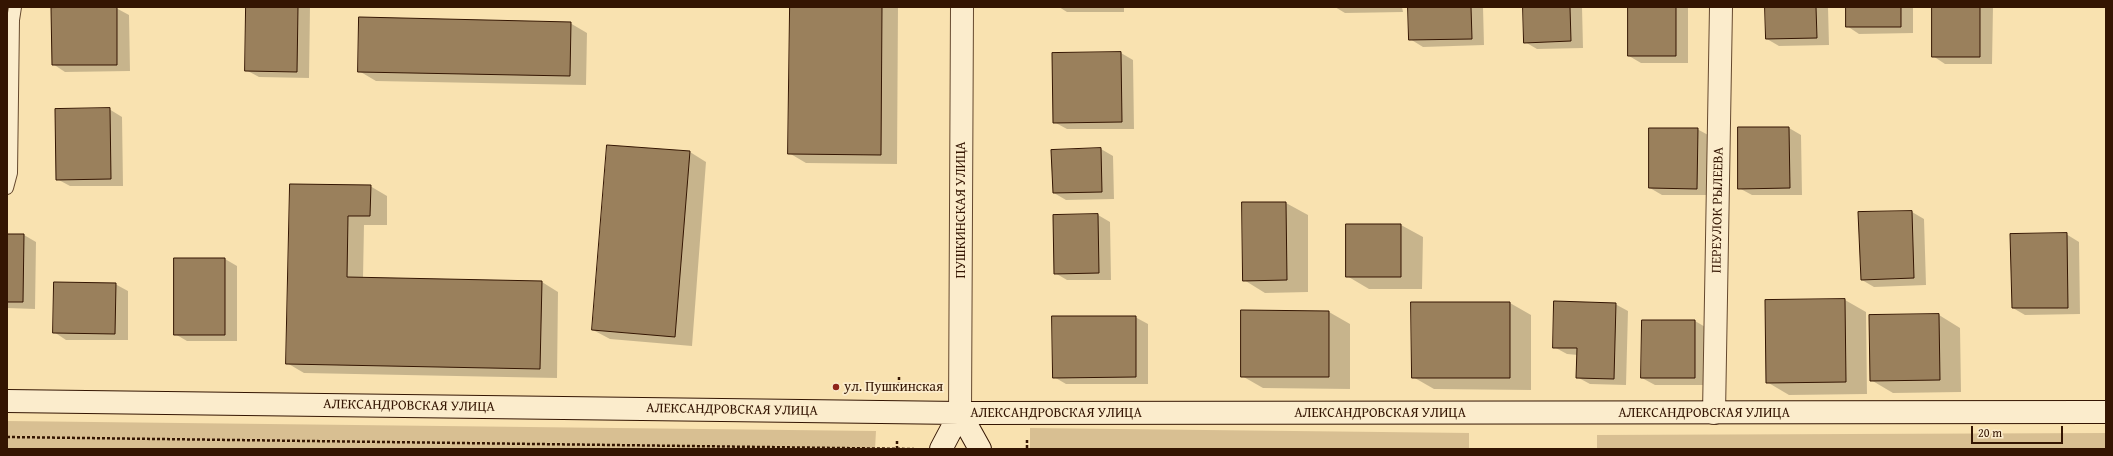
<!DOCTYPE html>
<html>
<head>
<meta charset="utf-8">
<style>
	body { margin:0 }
	#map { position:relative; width:2113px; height:456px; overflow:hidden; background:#f9e2b0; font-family:"Gentium Book Plus",serif }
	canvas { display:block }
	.frame { position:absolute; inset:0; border:8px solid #341502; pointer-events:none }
	.scale { position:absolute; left:1971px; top:426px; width:92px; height:18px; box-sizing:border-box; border:2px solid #341502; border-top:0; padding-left:5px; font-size:12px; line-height:14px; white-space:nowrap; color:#341502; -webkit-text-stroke:3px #fbeccc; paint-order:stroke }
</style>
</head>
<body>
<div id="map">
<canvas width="2113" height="456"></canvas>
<div class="frame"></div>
<div class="scale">20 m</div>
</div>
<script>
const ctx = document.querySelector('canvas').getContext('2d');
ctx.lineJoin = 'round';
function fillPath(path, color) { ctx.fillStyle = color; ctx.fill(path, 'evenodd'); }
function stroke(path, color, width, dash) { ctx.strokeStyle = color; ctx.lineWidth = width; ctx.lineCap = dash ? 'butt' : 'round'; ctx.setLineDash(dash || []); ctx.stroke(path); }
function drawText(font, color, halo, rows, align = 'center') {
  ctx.font = font + ' "Gentium Book Plus",serif'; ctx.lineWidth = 3.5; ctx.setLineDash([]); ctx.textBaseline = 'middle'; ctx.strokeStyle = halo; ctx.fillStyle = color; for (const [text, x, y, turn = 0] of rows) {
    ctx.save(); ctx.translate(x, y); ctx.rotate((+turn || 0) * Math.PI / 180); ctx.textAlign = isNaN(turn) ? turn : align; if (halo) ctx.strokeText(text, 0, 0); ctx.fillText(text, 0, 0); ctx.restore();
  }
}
fillPath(new Path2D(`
	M7,421L876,431L875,449H7Z
	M1030,428L1469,433V449H1030Z
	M2106,433V449H1597V435Z`), '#d8bf92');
fillPath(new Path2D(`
	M247,7H310L309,78L259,77L246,70Z
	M791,7H898L897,164L806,163L789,153Z
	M1059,7H1124V12H1067Z
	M1335,7H1402L1403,12L1345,13Z
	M1409,7H1483L1484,45L1423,47L1410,39Z
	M1524,7H1582L1583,48L1537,49L1525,42Z
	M1629,7H1688V63H1641L1629,56Z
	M1766,7H1828L1829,45L1779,46L1767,39Z
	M1847,7H1913V33L1859,34L1847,26Z
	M1933,7H1993L1992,64H1945L1933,56Z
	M116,8L129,15L130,71L65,72L53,64Z
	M570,23L587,33L586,85L376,81L359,71Z
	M1121,53L1133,60L1134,129H1067L1054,122Z
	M109,109L122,117L123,186H70L57,179Z
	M1789,128L1801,135L1802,195H1752L1739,188Z
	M1697,129L1710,136V195H1662L1650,188Z
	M1101,149L1113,156L1114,199L1066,200L1054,193Z
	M690,152L706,162L692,346L610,339L593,330Z
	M291,185L370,186L387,196V225H364L363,278L542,282L558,292L557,378L304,373L287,363Z
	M1243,203H1286L1308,215V292L1265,293L1244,280Z
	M1912,212L1924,219L1926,285L1874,287L1862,280Z
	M1098,215L1110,222L1111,280H1067L1055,273Z
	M1347,225H1401L1423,237L1422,289H1369L1347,276Z
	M2066,234L2079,242L2080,314L2025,315L2013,308Z
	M7,235H24L36,242L35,309L7,308Z
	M225,259L237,266V341H187L175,334Z
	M115,284L128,291V340H66L54,332Z
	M1845,300L1866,312L1867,394L1789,395L1767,382Z
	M1510,303L1531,315V390L1434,389L1413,377Z
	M1615,304L1628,311L1626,385L1590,384L1577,377L1578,355L1567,354L1554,347Z
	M1242,311L1329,312L1350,324V389L1263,388L1242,376Z
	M1939,315L1960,328L1961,392L1893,393L1871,380Z
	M1135,317L1148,324V384H1066L1054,377Z
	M1695,321L1707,328V385H1655L1642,378Z`), '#0003');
const building = new Path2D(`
	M117,7V65H52L51,8Z
	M246,7H298L297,72L245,71Z
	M790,7H882L881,155L788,154Z
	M1408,7H1471L1472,39L1409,40Z
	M1523,7H1570L1571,41L1524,43Z
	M1628,7H1676V56H1628Z
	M1765,7H1816L1817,38L1766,39Z
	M1846,7H1901V27H1846Z
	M1932,7H1980V57H1932Z
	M359,17L571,22L570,76L358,72Z
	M1121,52L1122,122L1053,123L1052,53Z
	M110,108L111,179L56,180L55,109Z
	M1738,127H1789L1790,188L1738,189Z
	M1649,128H1698L1697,189L1649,188Z
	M607,145L690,151L675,337L592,330Z
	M1101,148L1102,192L1053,193L1051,150Z
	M290,184L371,185L370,216H348L347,277L542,281L540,369L286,364Z
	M1242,202H1286L1287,280L1243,281Z
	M1912,211L1914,278L1861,280L1858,212Z
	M1098,214L1099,273L1054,274L1053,215Z
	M1346,224H1401V277H1346Z
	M2067,233L2068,308H2012L2010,234Z
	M7,234H24L23,302H7Z
	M174,258H225V335H174Z
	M54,282L116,283L115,334L53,333Z
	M1845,299L1846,382L1766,383L1765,300Z
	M1554,301L1616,303L1614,379L1576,378L1577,348H1553Z
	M1411,302H1510V378H1412Z
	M1241,310L1329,311V377H1241Z
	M1939,314L1940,380L1870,381L1869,315Z
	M1052,316H1136V377L1053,378Z
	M1642,320H1695V378H1641Z`);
fillPath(building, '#9a805c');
stroke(building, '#341502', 1);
const lane = new Path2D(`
	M7,20H13L11,173L7,188
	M13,20L15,7`);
const street = new Path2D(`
	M960,413L962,7
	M1714,413L1721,7`);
const secondary = new Path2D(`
	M7,401L960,413L2106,412
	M960,413L980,449
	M941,449L960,413`);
stroke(lane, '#65482e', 14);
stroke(street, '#65482e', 24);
stroke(secondary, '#341502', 24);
stroke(new Path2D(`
	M899,385V377
	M7,437L914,449
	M1027,440V449
	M897,449V440`), '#341502', 2.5, [3, 2]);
stroke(lane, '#fbeccc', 12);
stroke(street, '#fbeccc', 22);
stroke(secondary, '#fbeccc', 22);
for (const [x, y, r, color] of [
	[836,387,4,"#8f2418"]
]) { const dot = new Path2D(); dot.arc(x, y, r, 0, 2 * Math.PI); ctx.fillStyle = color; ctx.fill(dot); stroke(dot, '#fbeccc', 1.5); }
drawText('14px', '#341502', '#fbeccc', [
	["ПУШКИНСКАЯ УЛИЦА",961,210,-90],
	["ПЕРЕУЛОК РЫЛЕЕВА",1718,210,-89],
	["АЛЕКСАНДРОВСКАЯ УЛИЦА",409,406,1],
	["АЛЕКСАНДРОВСКАЯ УЛИЦА",732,410,1],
	["АЛЕКСАНДРОВСКАЯ УЛИЦА",1056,413],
	["АЛЕКСАНДРОВСКАЯ УЛИЦА",1380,413],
	["АЛЕКСАНДРОВСКАЯ УЛИЦА",1704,413]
]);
drawText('14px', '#341502', '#fbeccc', [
	["ул. Пушкинская",844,387]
], 'left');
</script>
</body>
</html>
